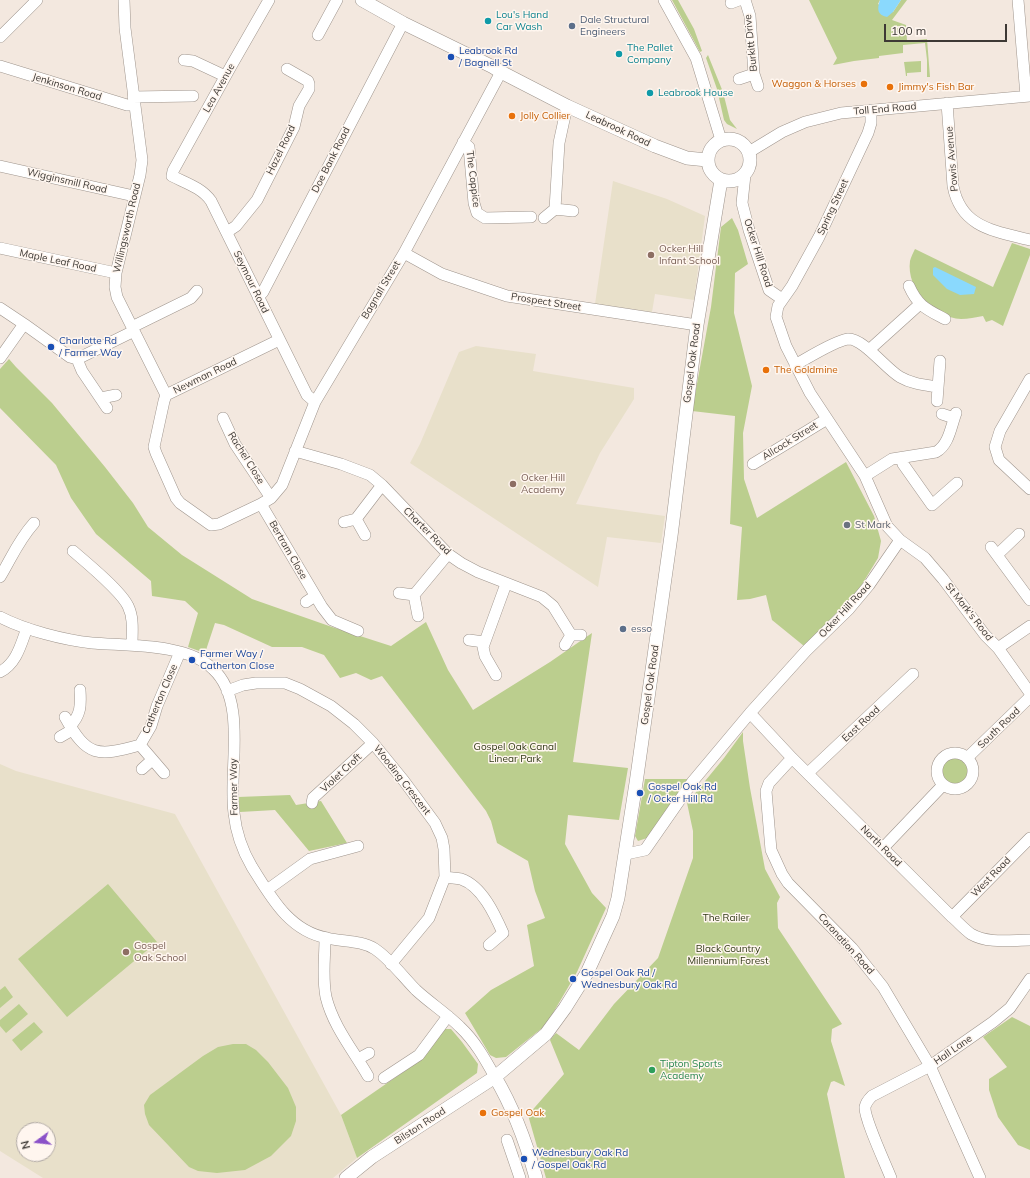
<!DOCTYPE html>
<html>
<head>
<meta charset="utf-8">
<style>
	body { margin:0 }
	#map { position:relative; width:1030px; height:1178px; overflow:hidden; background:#f3e8df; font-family:Mulish,sans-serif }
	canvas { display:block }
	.north { position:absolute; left:16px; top:1122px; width:40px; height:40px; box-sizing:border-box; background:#fff6ef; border:1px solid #b1aaa5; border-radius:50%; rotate:255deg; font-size:11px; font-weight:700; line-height:16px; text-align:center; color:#3d3935 }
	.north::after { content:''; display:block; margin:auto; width:14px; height:18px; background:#8b51c8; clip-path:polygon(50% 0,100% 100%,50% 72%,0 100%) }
	.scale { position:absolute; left:884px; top:24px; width:123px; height:18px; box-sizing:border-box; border:2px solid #3d3935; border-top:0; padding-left:5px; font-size:12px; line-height:14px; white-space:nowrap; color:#3d3935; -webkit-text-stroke:3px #fff6ef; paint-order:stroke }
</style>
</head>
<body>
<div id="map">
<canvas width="1030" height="1178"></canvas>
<div class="north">N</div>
<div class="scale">100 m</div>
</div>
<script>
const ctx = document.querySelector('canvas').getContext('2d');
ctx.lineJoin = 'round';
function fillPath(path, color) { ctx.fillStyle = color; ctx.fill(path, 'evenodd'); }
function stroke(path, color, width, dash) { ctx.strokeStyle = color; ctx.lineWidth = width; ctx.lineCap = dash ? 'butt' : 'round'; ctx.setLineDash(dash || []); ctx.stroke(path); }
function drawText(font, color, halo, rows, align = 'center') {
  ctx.font = font + ' Mulish,sans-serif'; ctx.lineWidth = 3; ctx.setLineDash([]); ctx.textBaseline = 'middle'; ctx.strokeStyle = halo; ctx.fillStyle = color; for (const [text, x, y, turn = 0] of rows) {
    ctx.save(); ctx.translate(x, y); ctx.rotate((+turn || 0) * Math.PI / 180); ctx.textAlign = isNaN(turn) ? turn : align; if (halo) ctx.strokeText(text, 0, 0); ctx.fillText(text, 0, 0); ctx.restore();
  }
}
fillPath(new Path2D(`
	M613,181L667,199L705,216L694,300L655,294L652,312L595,304Z
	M476,346L536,354L533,371L634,388V399L600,453L576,504L665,516L661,543L607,537L598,587L410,463L420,444L459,352Z
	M0,764L16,771L175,814L341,1115L357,1158L333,1178H43L0,1151ZM24,1130H48V1154H24Z`), '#e8e0ca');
fillPath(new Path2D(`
	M672,0H678L694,29L702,51L700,52Z
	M809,0H880L878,4L893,12L901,0H907L892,20L906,25L907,41L927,39L930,77H927V60L925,43L903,45V53L879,56V58L854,61L833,65L837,58Z
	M708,55L723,92L730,120L737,129L727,124L724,120L717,89L706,58Z
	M921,61V72L907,73V76H906L904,62Z
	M732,218L738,230L748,264L735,273L734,313L752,386L743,433L744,479L757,518L846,462L874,516L881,541L878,558L858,591L804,646L772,620L766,595L750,599L737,600L742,527L730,524L735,416L692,411L711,307L721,227Z
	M1012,243L1030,249V255L1003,326L992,320L986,322L983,316C976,317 968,319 961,319C934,318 906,289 910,261C911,257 913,253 915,249L993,287Z
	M9,359L16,367L52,403L105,467L133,503L148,527L182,555L252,599L332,627L391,646L426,622L448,670L473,710L550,662L592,633L573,762L628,768L619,820L568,815L565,844L592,893L606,908L577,972L546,1025L506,1057L496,1058L490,1055L465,1013L491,990L534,966L527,925L545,918L535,891L528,861L497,843L491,821L486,811L382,676L371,680L356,673L340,678L324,655L302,647H272L224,625L215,623L205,653L188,647L198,613L185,601L152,596L151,581L96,534L71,498L56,465L0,408V369Z
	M743,732V741L750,788L765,869L780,897L777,903L778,928L842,1024L832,1029L831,1041L845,1086L834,1081L831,1082L827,1094L845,1178H546L528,1115L564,1074L550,1040L556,1033L579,1050L614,1004L658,958L693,858V831L687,803L724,758Z
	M941 771a14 14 0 1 1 28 0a14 14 0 1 1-28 0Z
	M645,779H690L647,838L638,841L635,836Z
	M290,795L296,805L321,801L347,843L309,851L275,810L240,812L238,797Z
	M108,884L157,942L67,1017L18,959Z
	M5,986L13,997L0,1008V990Z
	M19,1004L28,1014L6,1033L0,1026V1020Z
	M1012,1017L1030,1026V1150L1018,1145L998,1117L989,1090V1079L1007,1067L983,1037Z
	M34,1022L43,1032L21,1051L12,1040Z
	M441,1029H451L462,1042L478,1064L477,1073L357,1158L341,1115L422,1059Z
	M233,1044H246L256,1050L268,1062L288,1088L296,1107V1121L291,1136L271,1156L245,1170L217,1173L198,1171L189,1167L149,1125L145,1114L144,1105L150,1095L203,1056L218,1047Z`), '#bbce8e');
fillPath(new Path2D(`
	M880,0H901L893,12L887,17C877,15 877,9 880,0Z
	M935,267L976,287L974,294L960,295L947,289L933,275V268Z`), '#8ad9fd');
const minor = new Path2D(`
	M124,0L125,28L142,160L140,175L116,273L115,287L117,297L166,395
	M269,0L230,68L173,171L172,176C186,183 202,188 211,201L307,395L315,402
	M664,0L696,58L721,140
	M745,0L750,16L754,74L758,86
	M1018,0L1026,96
	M731,3L739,0
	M318,35L337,0
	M0,37L37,0
	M184,60L193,61L225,76
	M0,66L127,105H134
	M739,79L754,74
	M133,97L193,96
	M947,103L953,186C961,228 995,231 1030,240
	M567,106L559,143L555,209L573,211
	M871,110V123L868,133L819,237L792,286L778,306L776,317L786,346L810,393L865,476L887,526L900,540L925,558L943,579L985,635L998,648L1030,693
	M463,142L469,147L474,203L477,213L485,218L531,217
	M749,152L782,132L805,122L841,113L1030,96
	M0,166L134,196
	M745,175L742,203L749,230L769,290L782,299
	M544,218L555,209
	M227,232L236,226L257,200L294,127L299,106L309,89V84L308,81L287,69
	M0,248L116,273
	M404,253L442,274L507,296L697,325
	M909,286C918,306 926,309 945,319
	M258,297L263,292L403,23
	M0,308L24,324L70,357L77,359L134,331
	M132,327L191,298L197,291
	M279,340L166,395L164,401L154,447L156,453L176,498L180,503L211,525L219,524L261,504L271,498L282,485L315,402L404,253L501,72
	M869,350L920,304
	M0,358L24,324
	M77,359L82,371L107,408
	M795,365C808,358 834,341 848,339C863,338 886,369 900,377C912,384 925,385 938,387
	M1030,379L1000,431L995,447L999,460L1030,489
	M101,398L116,395
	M937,401L940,361
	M942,414L954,418
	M223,418L235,444L271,498
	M295,451L341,464L370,475L382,485L448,554L461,563L478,572L542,597L553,606L571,635
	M901,458L903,464L932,505L957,483
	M753,464L827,419
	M865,476L892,459L936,452C949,445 951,426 956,413
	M261,504L322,607L332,620L358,631
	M344,522L356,519
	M365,535L356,519L382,485
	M991,547L1030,600
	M73,551C87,563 121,591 128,606C134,618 132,632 132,645
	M998,554L1019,534
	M0,577C12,557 18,541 34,523
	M399,593L414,595L448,554
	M414,595L418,616
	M306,602L315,596
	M0,617C25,630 64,640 92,643C127,646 187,643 213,669C248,701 228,771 234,813C236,833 242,850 252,867C271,897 289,931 327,938C343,942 361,940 375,949C389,958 404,978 416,990C430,1003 446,1013 460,1027C475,1041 485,1059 495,1077
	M469,640L484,642
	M565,645L571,635H581
	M998,648L1030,626
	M0,672C17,663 21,644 27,628
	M496,675L485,656L483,647L506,584
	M227,691L243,685L256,683H285L300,689L331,706L354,724L373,743L404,781L435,823L442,838L444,849L445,877L429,918L391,964
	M750,713L792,758L952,917C958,922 964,929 971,934C988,944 1011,940 1030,940
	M65,717C87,757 97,757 140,745
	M70,726C81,715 81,705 80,690
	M60,737L72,730
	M937 771a18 18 0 1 1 36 0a18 18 0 1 1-36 0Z
	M792,758L769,783L766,791L771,850L782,874L788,883L852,948L883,987L930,1066L980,1178
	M967,758L1030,697
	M142,769L152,760
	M164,773L140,745L151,726L157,706L180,652
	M808,773L913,674
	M312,803L313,798L373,743
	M883,848L943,785
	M626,854L645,850L693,781L750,713L806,651L849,609L869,585L900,540
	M445,877C451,878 456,878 461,879C482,886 495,915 503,933L489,945
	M267,890L310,859L358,846
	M952,917L1030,838
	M325,938C325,958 322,977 326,997C333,1026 353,1050 368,1076
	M358,1059L369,1053
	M384,1078L419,1055L448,1016
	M507,1140L520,1178
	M891,1178C886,1165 864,1118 865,1107C866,1102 869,1099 872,1096L930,1066L993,1022L1010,1008L1030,979`);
const major = new Path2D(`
	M362,0L403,23L493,67L501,72L567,106L655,146L687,158L707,160
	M708 160a21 21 0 1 1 42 0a21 21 0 1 1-42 0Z
	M495,1077C514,1109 526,1142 536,1178
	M346,1178L372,1157L495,1077L546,1034L565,1008L587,973L613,916L618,898L636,783L671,536L697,325L721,180`);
stroke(minor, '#9e948c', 12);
stroke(major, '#9e948c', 14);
stroke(minor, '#fff', 11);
stroke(major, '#fff', 13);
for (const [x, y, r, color] of [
	[488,21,4,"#0f9aa8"],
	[572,26,4,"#5c6f8a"],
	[619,54,4,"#0f9aa8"],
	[451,57,4,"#1a4fb4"],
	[864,84,4,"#e8710a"],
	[890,87,4,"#e8710a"],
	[650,93,4,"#0f9aa8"],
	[512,116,4,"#e8710a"],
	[651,255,4,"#8d6e63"],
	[51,347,4,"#1a4fb4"],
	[766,370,4,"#e8710a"],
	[513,484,4,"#8d6e63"],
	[847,525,4,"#6b7280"],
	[623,629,4,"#5c6f8a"],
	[192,660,4,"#1a4fb4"],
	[640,793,4,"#1a4fb4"],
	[126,952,4,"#8d6e63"],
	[573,979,4,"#1a4fb4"],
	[652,1070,4,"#2e9e5b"],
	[483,1113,4,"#e8710a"],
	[524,1159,4,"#1a4fb4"]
]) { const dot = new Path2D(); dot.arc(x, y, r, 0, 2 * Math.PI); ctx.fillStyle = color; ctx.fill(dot); stroke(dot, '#fff6ef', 1.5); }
drawText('10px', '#0d838f', '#fff6ef', [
	["Lou's Hand",496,15],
	["Car Wash",496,27],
	["The Pallet",627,48],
	["Company",627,60],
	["Leabrook House",658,93]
], 'left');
drawText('10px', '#4e5e75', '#fff6ef', [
	["Dale Structural",580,20],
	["Engineers",580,32],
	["esso",631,629]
], 'left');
drawText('10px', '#3d3935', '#fff6ef', [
	["Burkitt Drive",751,43,-96],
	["Jenkinson Road",67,87,17],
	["Lea Avenue",219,88,-61],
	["Toll End Road",885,109,-5],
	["Leabrook Road",618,129,25],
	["Hazel Road",281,150,-64],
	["Powis Avenue",952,159,-95],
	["Doe Bank Road",331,160,-63],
	["The Coppice",473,179,83],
	["Wigginsmill Road",67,181,13],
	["Spring Street",833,207,-65],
	["Willingsworth Road",127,228,-77],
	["Ocker Hill Road",758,253,72],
	["Maple Leaf Road",58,261,12],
	["Seymour Road",251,282,64],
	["Bagnall Street",381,290,-59],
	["Prospect Street",546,302,9],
	["Gospel Oak Road",692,363,-83],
	["Newman Road",205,376,-26],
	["Allcock Street",790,441,-32],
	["Rachel Close",246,458,58],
	["Charter Road",427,531,45],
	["Bertram Close",288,550,60],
	["Ocker Hill Road",845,610,-47],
	["St Mark's Road",969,612,52],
	["Gospel Oak Road",650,685,-82],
	["Catherton Close",160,699,-67],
	["East Road",861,724,-43],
	["South Road",999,728,-44],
	["Violet Croft",341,773,-43],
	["Wooding Crescent",402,780,52],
	["Farmer Way",234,787,-91],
	["North Road",881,846,45],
	["West Road",991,877,-46],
	["Coronation Road",846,944,48],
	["Hall Lane",953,1050,-35],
	["Bilston Road",420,1126,-33]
]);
drawText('10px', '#164399', '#fff6ef', [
	["Leabrook Rd",459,51],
	["/ Bagnell St",459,63],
	["Charlotte Rd",59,341],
	["/ Farmer Way",59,353],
	["Farmer Way /",200,654],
	["Catherton Close",200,666],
	["Gospel Oak Rd",648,787],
	["/ Ocker Hill Rd",648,799],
	["Gospel Oak Rd /",581,973],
	["Wednesbury Oak Rd",581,985],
	["Wednesbury Oak Rd",532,1153],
	["/ Gospel Oak Rd",532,1165]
], 'left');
drawText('10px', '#c56008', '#fff6ef', [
	["Waggon & Horses",856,84,"right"],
	["Jimmy's Fish Bar",898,87],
	["Jolly Collier",520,116],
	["The Goldmine",774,370],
	["Gospel Oak",491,1113]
], 'left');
drawText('10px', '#785e54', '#fff6ef', [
	["Ocker Hill",659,249],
	["Infant School",659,261],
	["Ocker Hill",521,478],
	["Academy",521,490],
	["Gospel",134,946],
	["Oak School",134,958]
], 'left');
drawText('10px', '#5b616d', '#fff6ef', [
	["St Mark",855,525]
], 'left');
drawText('10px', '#2f3814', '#fff6ef', [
	["Gospel Oak Canal",515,747],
	["Linear Park",515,759],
	["The Railer",726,918],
	["Black Country",728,949],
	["Millennium Forest",728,961]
]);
drawText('10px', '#27864d', '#fff6ef', [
	["Tipton Sports",660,1064],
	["Academy",660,1076]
], 'left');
</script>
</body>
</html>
